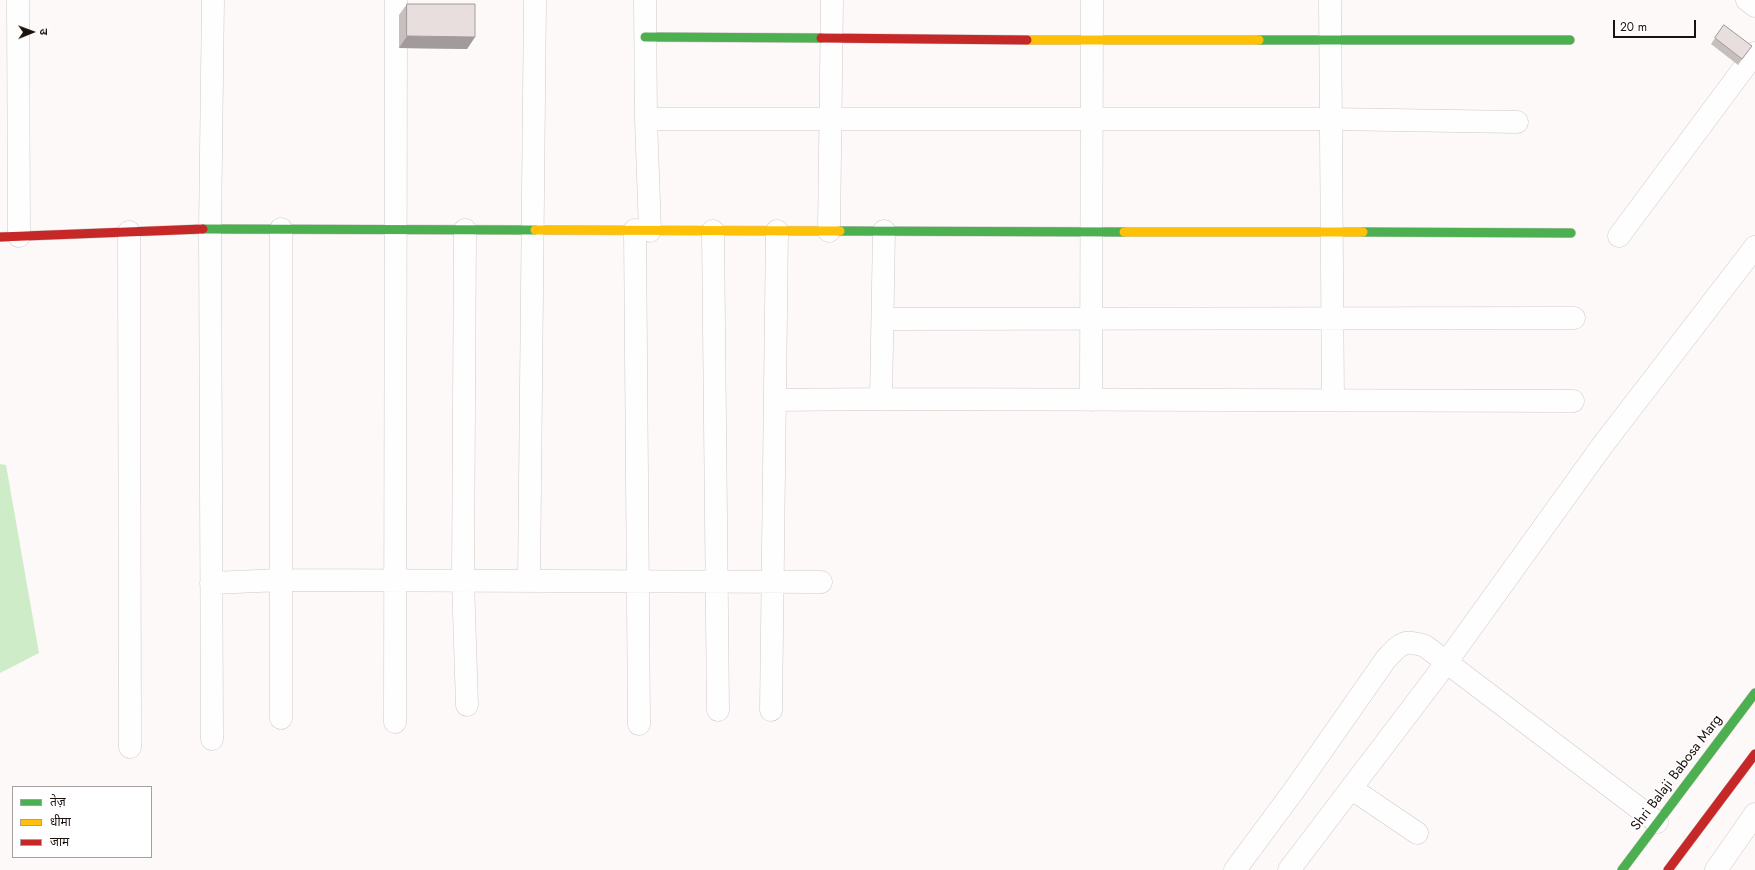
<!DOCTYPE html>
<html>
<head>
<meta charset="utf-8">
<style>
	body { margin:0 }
	#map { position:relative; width:1755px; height:870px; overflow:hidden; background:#fcf9f8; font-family:Jost,"Noto Sans Devanagari",sans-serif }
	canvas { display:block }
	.legend { position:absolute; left:12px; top:786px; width:140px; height:72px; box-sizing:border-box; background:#fff; border:1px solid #a4a09f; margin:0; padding:5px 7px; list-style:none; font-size:12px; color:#1b120e }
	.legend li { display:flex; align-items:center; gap:8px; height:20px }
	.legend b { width:20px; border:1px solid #a4a09f }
	.north { position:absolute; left:12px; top:12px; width:40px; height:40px; -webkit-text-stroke:3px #fff; paint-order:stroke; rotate:89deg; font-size:11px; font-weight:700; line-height:16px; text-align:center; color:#1b120e }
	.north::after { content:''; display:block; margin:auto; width:14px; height:18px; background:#1b120e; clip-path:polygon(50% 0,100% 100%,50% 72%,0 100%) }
	.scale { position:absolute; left:1613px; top:20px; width:83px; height:18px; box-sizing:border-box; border:2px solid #1b120e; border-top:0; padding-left:5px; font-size:12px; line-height:14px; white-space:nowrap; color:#1b120e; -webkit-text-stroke:3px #fff; paint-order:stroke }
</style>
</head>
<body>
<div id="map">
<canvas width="1755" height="870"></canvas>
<ul class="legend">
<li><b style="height:5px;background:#4caf50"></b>तेज़</li>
<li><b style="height:5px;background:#ffc107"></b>धीमा</li>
<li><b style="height:5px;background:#c62828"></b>जाम</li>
</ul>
<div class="north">उ</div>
<div class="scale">20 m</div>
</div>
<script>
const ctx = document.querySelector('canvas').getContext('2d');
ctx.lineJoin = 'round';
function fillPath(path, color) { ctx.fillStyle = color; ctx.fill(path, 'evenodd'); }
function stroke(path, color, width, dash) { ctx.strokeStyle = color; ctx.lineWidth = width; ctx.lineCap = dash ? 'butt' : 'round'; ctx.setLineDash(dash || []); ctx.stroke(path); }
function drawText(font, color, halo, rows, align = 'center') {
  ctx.font = font + ' Jost,sans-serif'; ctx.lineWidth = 3; ctx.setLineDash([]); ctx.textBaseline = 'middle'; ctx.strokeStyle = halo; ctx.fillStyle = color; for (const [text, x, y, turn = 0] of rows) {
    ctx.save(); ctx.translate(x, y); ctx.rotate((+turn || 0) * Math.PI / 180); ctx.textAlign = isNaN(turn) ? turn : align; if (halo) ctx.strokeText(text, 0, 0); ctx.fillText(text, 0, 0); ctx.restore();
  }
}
fillPath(new Path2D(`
	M0,464L6,465L39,653L0,673Z`), '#ceecc7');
const street = new Path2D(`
	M18,0L19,236
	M645,0L646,119L650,231
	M1330,0L1333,400
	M1747,0L1755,6
	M646,119H1331L1517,122
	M465,230L463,580L467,705
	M635,230L639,724
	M713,231L718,710
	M829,231L832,0
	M129,232L130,747
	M1619,236L1755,53
	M883,319L1574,318
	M881,399L884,231
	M775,400L881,399L1573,401
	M1091,400L1092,0
	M529,581L535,0
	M211,583L282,580L821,582
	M771,710L777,231
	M281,718V229
	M395,722L396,0
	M212,739L210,229L213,0
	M1352,789L1417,833
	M1235,870L1295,789L1386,659C1401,643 1403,639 1425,646L1657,822
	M1289,870L1435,678L1602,446L1755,247
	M1716,870L1755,814`);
const fast = new Path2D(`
	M645,37L821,38
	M1259,40H1570
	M203,229L535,230
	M840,231L1124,232
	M1363,232L1571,233
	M1622,870L1755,693`);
const slow = new Path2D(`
	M1027,40H1259
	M535,230L840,231
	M1124,232H1363`);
const jam = new Path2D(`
	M821,38L1027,40
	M0,237L203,229
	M1668,870L1755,754`);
stroke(street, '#cfc9c5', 23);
stroke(fast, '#cfc9c5', 10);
stroke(slow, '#cfc9c5', 10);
stroke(jam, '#cfc9c5', 10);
stroke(street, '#fffefe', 22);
stroke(fast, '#4caf50', 9);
stroke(slow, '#ffc107', 9);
stroke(jam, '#c62828', 9);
fillPath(new Path2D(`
	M407,4L475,37L467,49L399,48V15Z
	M1724,25L1752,46L1738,65L1711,44Z`), '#c7bfbe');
fillPath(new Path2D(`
	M407,36L475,37L467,49L399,48Z`), '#a29b9b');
const building = new Path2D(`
	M407,4H475V37L407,36Z
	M1724,25L1752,46L1742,59L1715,38Z`);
fillPath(building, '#e7dedd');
stroke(building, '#a29b9b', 1);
drawText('14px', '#1b120e', '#fff', [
	["Shri Balaji Babosa Marg",1677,773,-53]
]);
</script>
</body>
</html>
